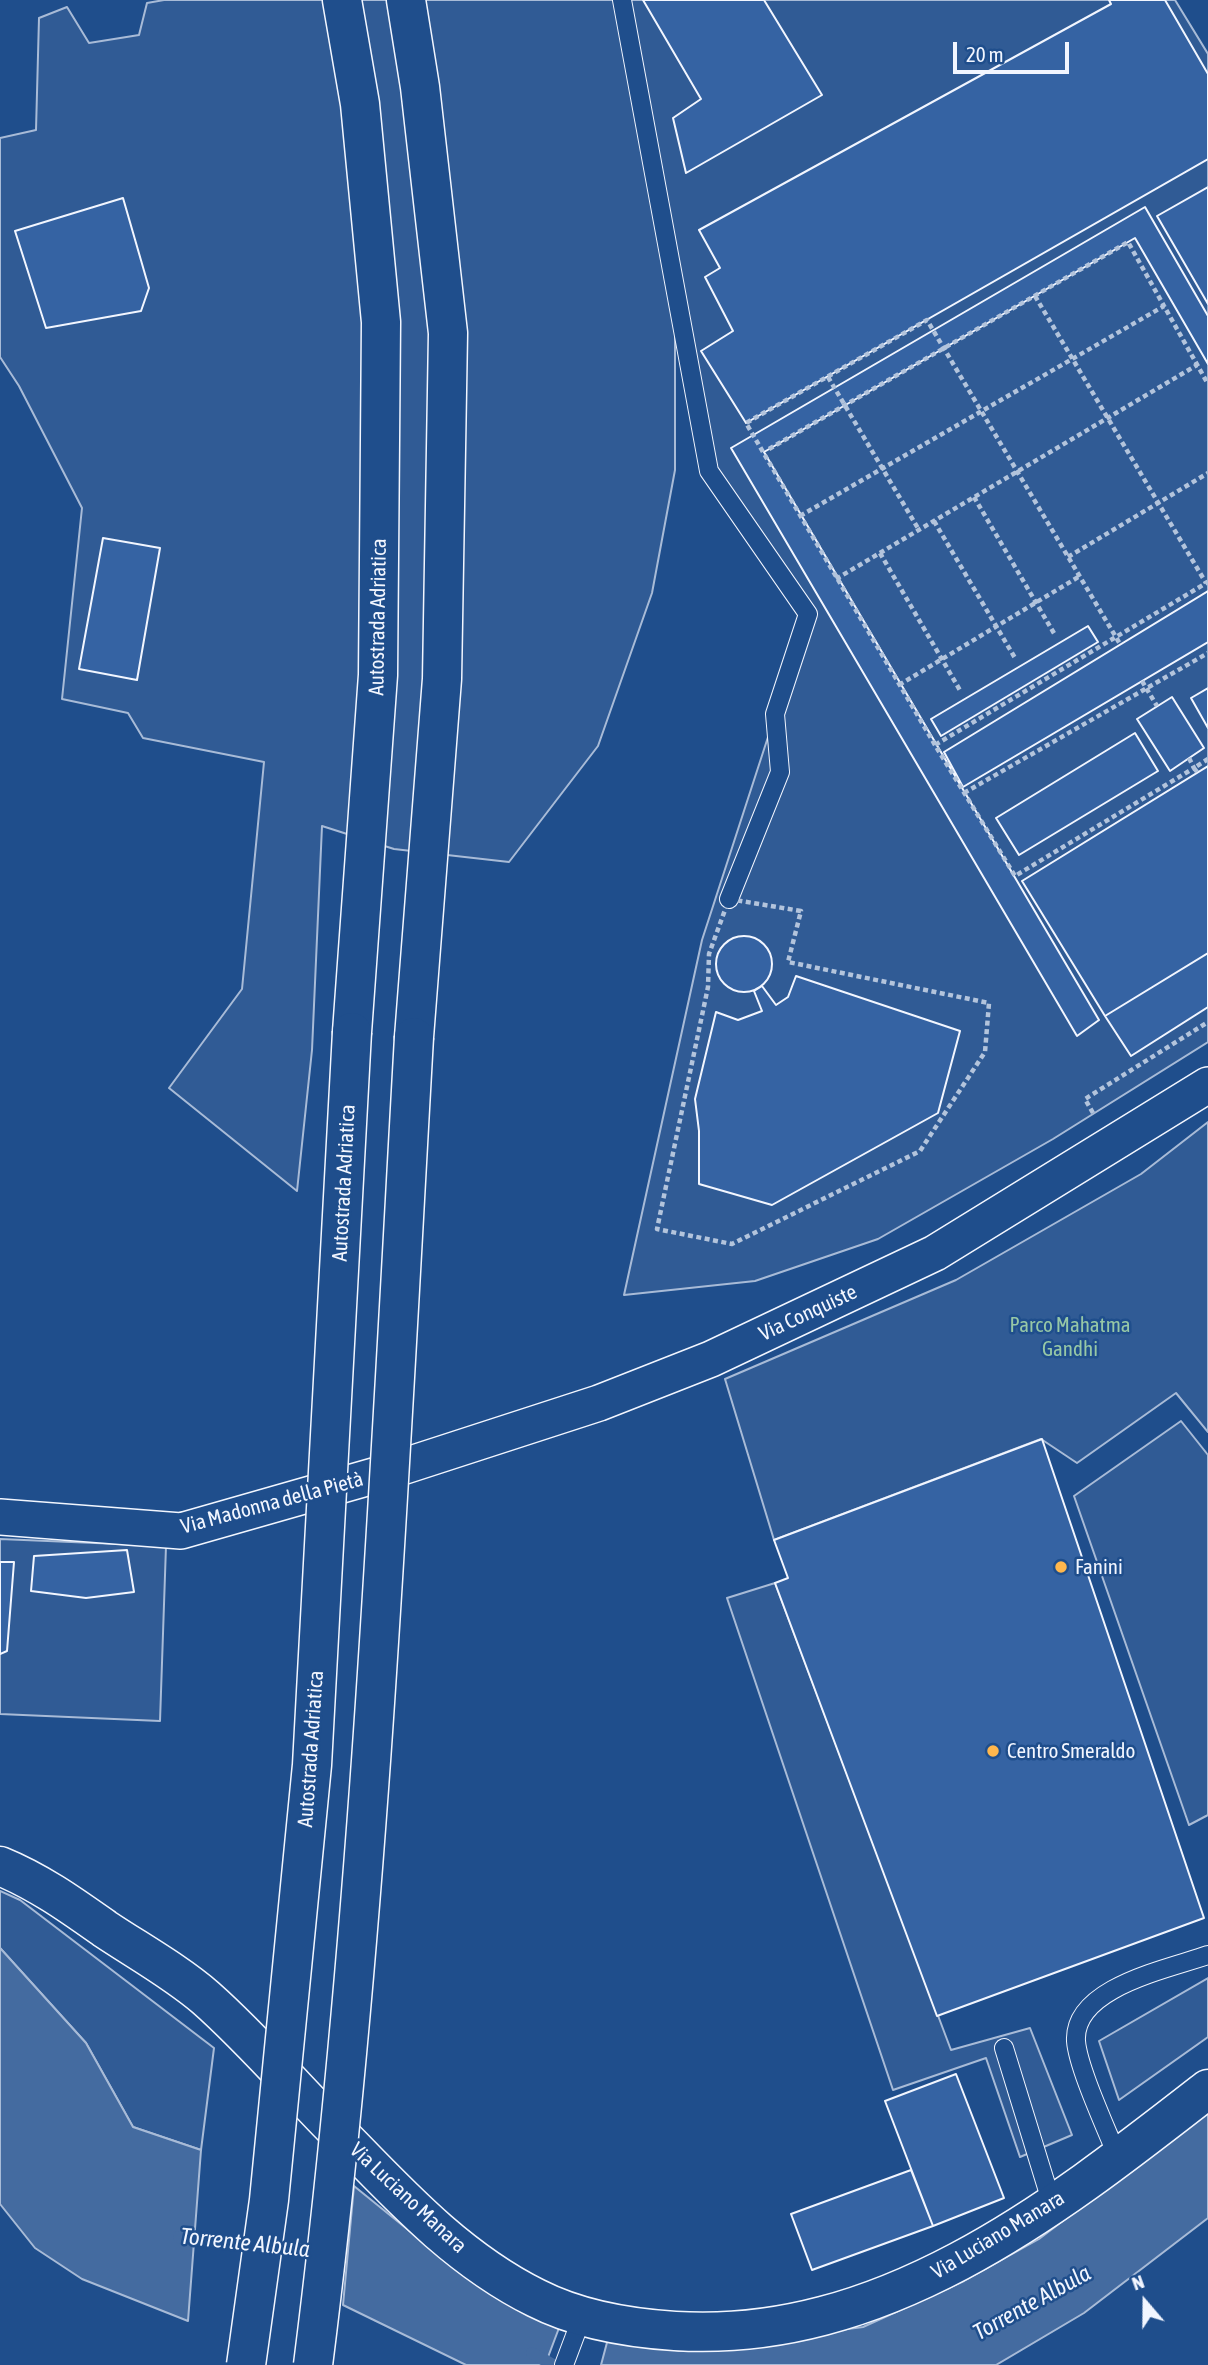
<!DOCTYPE html>
<html>
<head>
<meta charset="utf-8">
<style>
	body { margin:0 }
	#map { position:relative; width:1208px; height:2365px; overflow:hidden; background:#1f4e8c; font-family:"Asap Condensed",sans-serif }
	canvas { display:block }
	.north { position:absolute; left:1110px; top:2267px; width:70px; height:70px; -webkit-text-stroke:5px #1f4e8c; paint-order:stroke; rotate:340deg; font-size:19px; font-weight:700; line-height:28px; text-align:center; color:#f2f6ff }
	.north::after { content:''; display:block; margin:auto; width:24px; height:32px; background:#f2f6ff; clip-path:polygon(50% 0,100% 100%,50% 72%,0 100%) }
	.scale { position:absolute; left:953px; top:42px; width:116px; height:32px; box-sizing:border-box; border:4px solid #f2f6ff; border-top:0; padding-left:9px; font-size:21px; line-height:24px; white-space:nowrap; color:#f2f6ff; -webkit-text-stroke:5px #1f4e8c; paint-order:stroke }
</style>
</head>
<body>
<div id="map">
<canvas width="1208" height="2365"></canvas>
<div class="north">N</div>
<div class="scale">20 m</div>
</div>
<script>
const ctx = document.querySelector('canvas').getContext('2d');
ctx.lineJoin = 'round';
function fillPath(path, color) { ctx.fillStyle = color; ctx.fill(path, 'evenodd'); }
function stroke(path, color, width, dash) { ctx.strokeStyle = color; ctx.lineWidth = width; ctx.lineCap = dash ? 'butt' : 'round'; ctx.setLineDash(dash || []); ctx.stroke(path); }
function drawText(font, color, halo, rows, align = 'center') {
  ctx.font = font + ' "Asap Condensed",sans-serif'; ctx.lineWidth = 5; ctx.setLineDash([]); ctx.textBaseline = 'middle'; ctx.strokeStyle = halo; ctx.fillStyle = color; for (const [text, x, y, turn = 0] of rows) {
    ctx.save(); ctx.translate(x, y); ctx.rotate((+turn || 0) * Math.PI / 180); ctx.textAlign = isNaN(turn) ? turn : align; if (halo) ctx.strokeText(text, 0, 0); ctx.fillText(text, 0, 0); ctx.restore();
  }
}
const built = new Path2D(`
	M164,0H1175L1208,54V1042L1053,1139L878,1239L755,1281L624,1295L702,940L808,614L709,471L675,291V470L652,593L598,746L509,862L394,849L322,826L312,1050L297,1191L169,1088L242,989L264,762L143,738L128,713L62,699L82,508L19,386L0,357V138L36,130L39,18L67,7L89,43L139,35L147,3Z
	M1208,1122V1432L1176,1393L1077,1463L1041,1439L774,1540L725,1379L956,1280L1141,1174Z
	M1181,1421L1208,1455V1815L1189,1825L1074,1496Z
	M0,1539L166,1546L160,1721L0,1714Z
	M775,1583L951,2050L1030,2028L1072,2135L1020,2157L986,2058L893,2090L727,1598Z
	M0,1891L20,1900L214,2048L201,2150L133,2127L86,2043L0,1948Z
	M1208,1978V2037L1119,2100L1099,2041Z`);
fillPath(built, '#305b95');
stroke(built, '#a8bbd7', 2);
const water = new Path2D(`
	M0,1948L86,2043L133,2127L201,2150L188,2321L82,2279L35,2248L0,2204Z
	M1208,2111V2218L1084,2313L996,2365H601L609,2335L679,2351L863,2327L964,2281L1039,2239Z
	M354,2186L449,2263L559,2328L545,2365H466L343,2305Z`);
fillPath(water, '#446ba0');
stroke(water, '#a8bbd7', 2);
stroke(new Path2D(`
	M179,2237L321,2251
	M532,2353L553,2365`), '#446ba0', 12);
const building = new Path2D(`
	M643,0H764L822,95L686,173L673,118L701,99Z
	M1109,0H1165L1208,74V159L746,423L701,351L733,331L705,277L720,268L699,230L1111,4Z
	M1208,187V304L1157,216Z
	M123,198L149,288L141,311L46,328L15,231Z
	M1145,207L1208,316V364L1135,238L764,452L1099,1020L1077,1036L731,448Z
	M103,538L160,548L137,680L79,669Z
	M1208,591V642L963,787L944,752Z
	M1088,626L1098,642L941,736L931,719Z
	M1208,688V728L1191,698Z
	M1172,697L1204,748L1170,771L1137,719Z
	M1135,733L1158,771L1019,855L996,818Z
	M1208,766V953L1105,1016L1022,881Z
	M716 964a28 28 0 1 1 56 0a28 28 0 1 1-56 0Z
	M1208,953V1007L1131,1056L1105,1016Z
	M796,976L960,1031L938,1113L772,1205L699,1184V1131L695,1099L716,1012L738,1020L762,1011L754,991L762,986L776,1005L788,997Z
	M1042,1439L1204,1918L937,2016L775,1583L788,1578L774,1540Z
	M127,1550L134,1592L86,1598L31,1591L34,1556Z
	M0,1562H14L7,1651L0,1654Z
	M956,2074L1004,2198L933,2226L885,2101Z
	M911,2170L933,2226L812,2270L791,2214Z`);
fillPath(building, '#3563a3');
stroke(building, '#f2f6ff', 2);
const lane = new Path2D(`
	M622,0L709,471L808,614L775,714L780,772L729,899
	M1004,2048L1052,2204
	M1118,2158C1107,2130 1078,2068 1076,2041C1073,1987 1169,1969 1208,1955
	M564,2365L582,2317`);
const street = new Path2D(`
	M0,1517L181,1531L377,1475L599,1403L711,1359L935,1253L1208,1085`);
const secondary = new Path2D(`
	M0,1866C39,1882 71,1905 105,1929C138,1951 176,1972 206,1998C249,2036 288,2081 328,2122C392,2187 453,2257 536,2298C579,2320 628,2328 675,2331C883,2344 1054,2209 1208,2089`);
const highway = new Path2D(`
	M342,0L360,104L381,322L378,675L352,1032
	M406,0L420,87L448,333L442,679L414,1037`);
stroke(lane, '#f2f6ff', 20);
stroke(street, '#f2f6ff', 38);
stroke(secondary, '#f2f6ff', 41);
stroke(highway, '#f2f6ff', 41);
stroke(new Path2D(`
	M1035,296L1206,583
	M828,377L919,530
	M769,449L1128,242L1164,306
	M974,497L1055,635
	M800,516L1164,306L1208,384
	M934,521L1015,658
	M880,553L961,692
	M1068,557L1208,473
	M836,579L1197,365
	M1142,681L1157,706
	M899,685L1080,576
	M935,745L746,423L927,320L1120,644
	M1189,758L1194,768L1015,876L935,745L1208,582
	M1197,772L1194,768L1208,759
	M964,793L1208,653
	M729,899L801,911L788,962L989,1003L985,1052L920,1151L732,1244L657,1229L708,987L709,954Z
	M1093,1113L1085,1099L1208,1022`), '#b3c4dc', 4.5, [5, 3.5]);
stroke(lane, '#1f4e8c', 18);
stroke(street, '#1f4e8c', 35);
stroke(secondary, '#1f4e8c', 38);
stroke(highway, '#1f4e8c', 38);
const highwayBridge = new Path2D(`
	M246,2365L269,2200L312,1765L352,1032
	M313,2365C369,1924 389,1480 414,1037`);
stroke(highwayBridge, '#f2f6ff', 41, []);
stroke(highwayBridge, '#1f4e8c', 38);
for (const [x, y, r, color] of [
	[1061,1567,7,"#ffb74d"],
	[993,1751,7,"#ffb74d"]
]) { const dot = new Path2D(); dot.arc(x, y, r, 0, 2 * Math.PI); ctx.fillStyle = color; ctx.fill(dot); stroke(dot, '#1f4e8c', 2.5); }
drawText('21px', '#f2f6ff', '#1f4e8c', [
	["Autostrada Adriatica",378,617,-89],
	["Autostrada Adriatica",344,1183,-87],
	["Via Conquiste",808,1313,-25],
	["Via Madonna della Pietà",272,1503,-15],
	["Autostrada Adriatica",311,1749,-86],
	["Via Luciano Manara",408,2198,43],
	["Via Luciano Manara",998,2235,-31]
]);
drawText('21px', '#97c8a6', '#1f4e8c', [
	["Parco Mahatma",1070,1325],
	["Gandhi",1070,1349]
]);
drawText('21px', '#f2f6ff', '#1f4e8c', [
	["Fanini",1075,1567],
	["Centro Smeraldo",1007,1751]
], 'left');
drawText('italic 23px', '#f2f6ff', '#1f4e8c', [
	["Torrente Albula",245,2243,6],
	["Torrente Albula",1032,2303,-29]
]);
</script>
</body>
</html>
